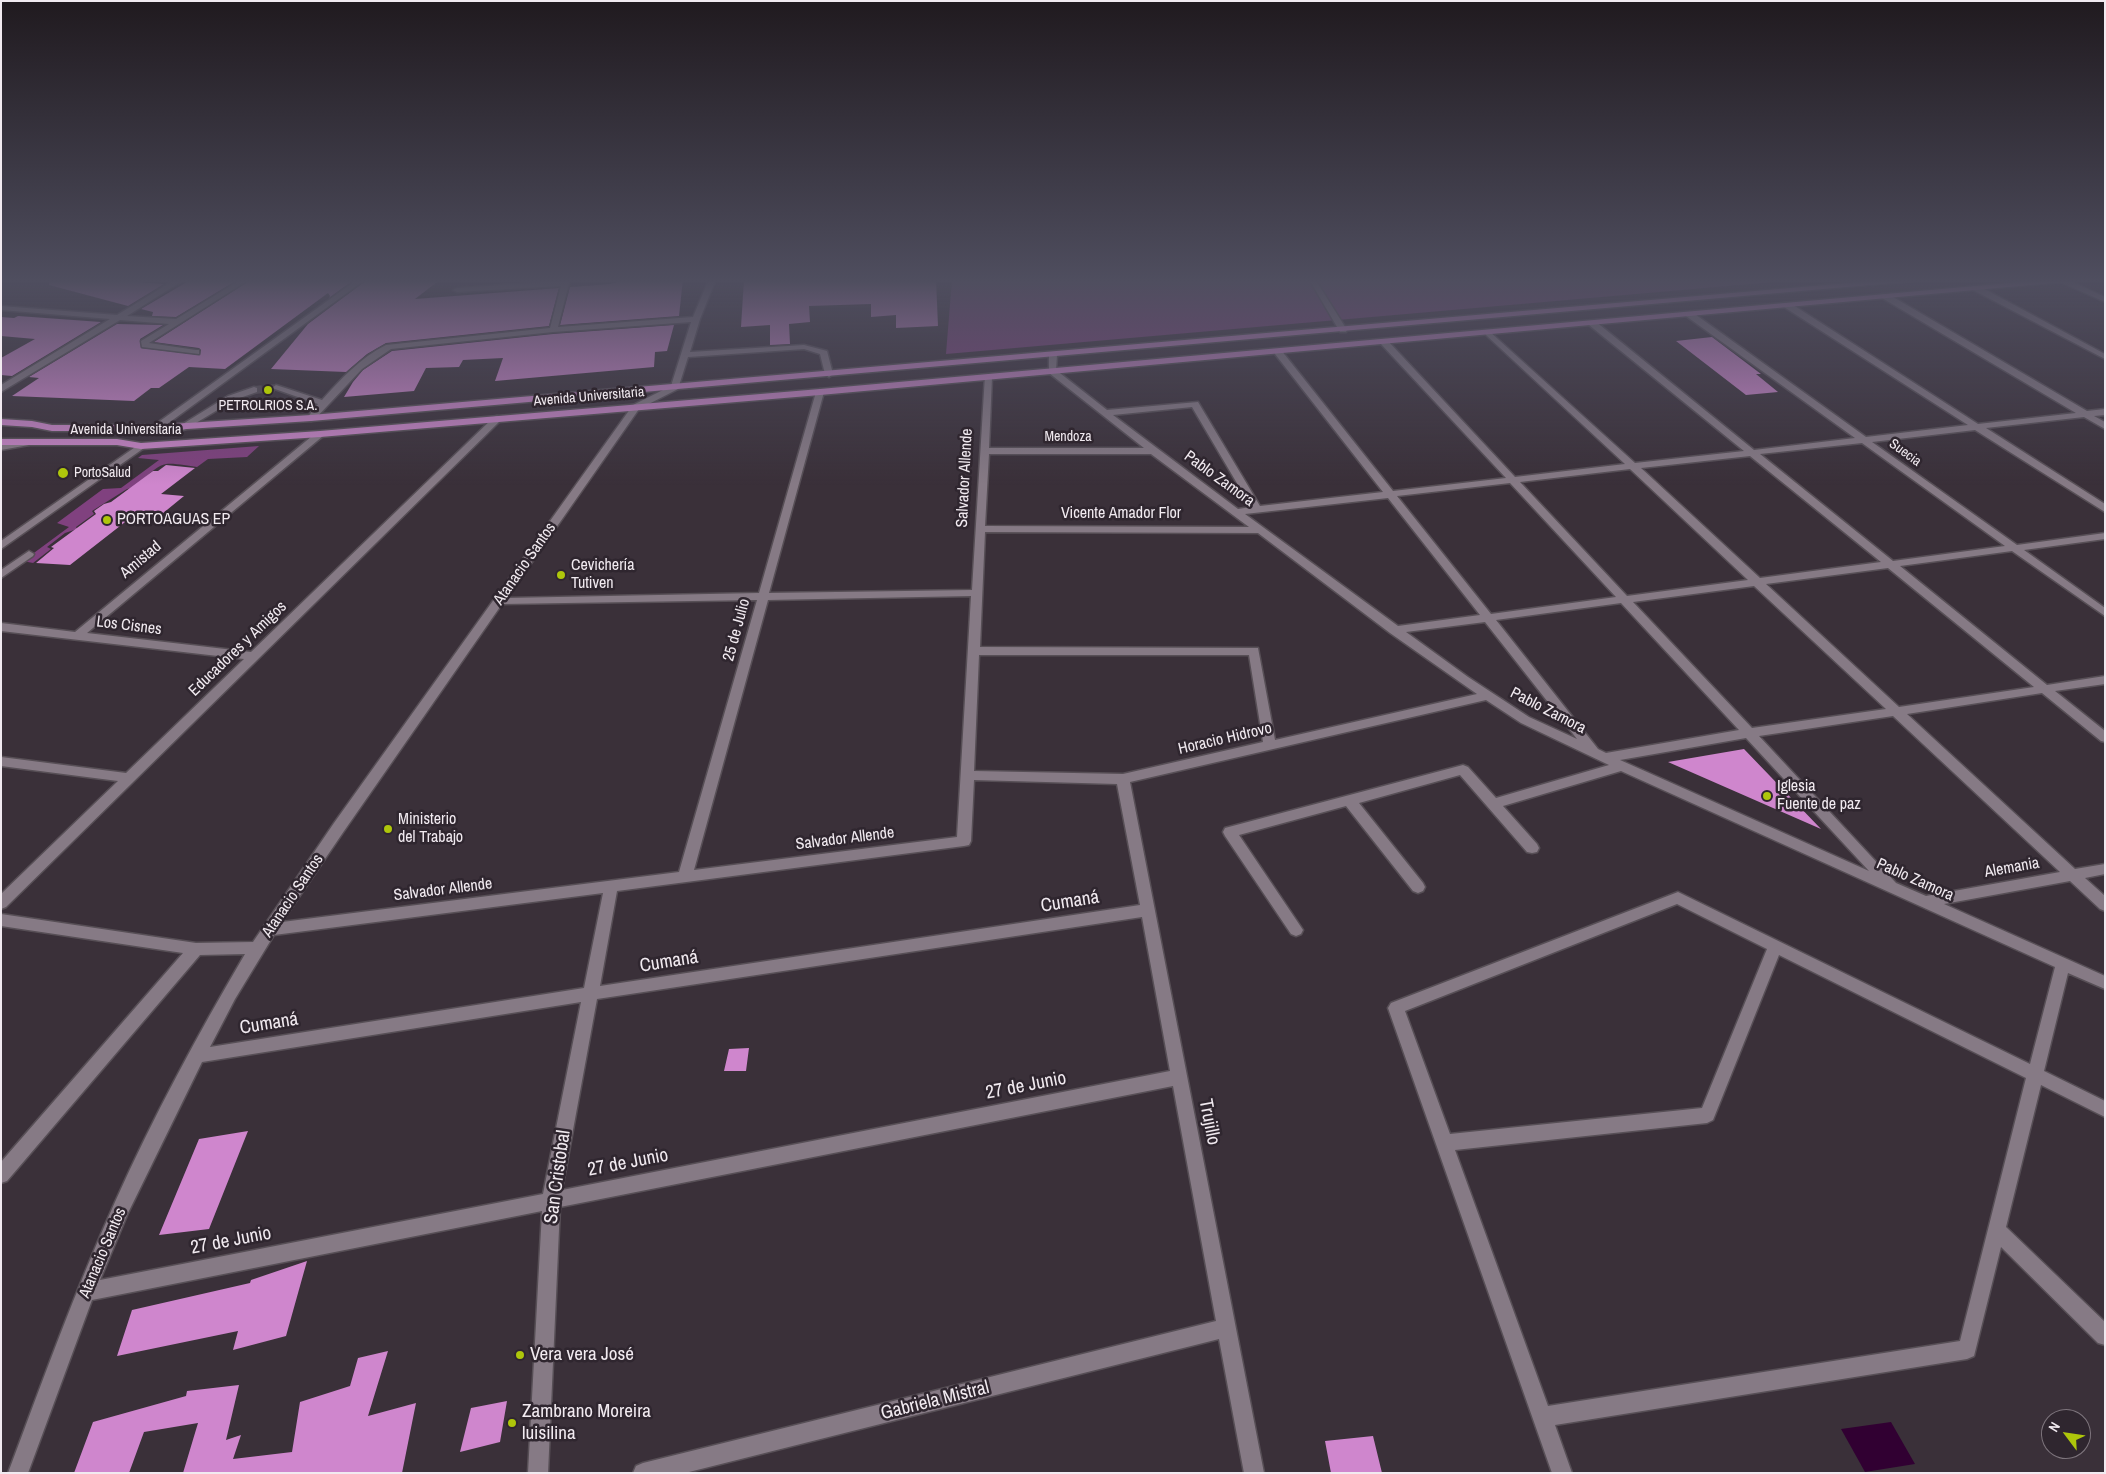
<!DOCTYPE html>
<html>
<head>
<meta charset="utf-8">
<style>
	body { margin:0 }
	#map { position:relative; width:2106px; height:1474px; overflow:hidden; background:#3a3039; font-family:"Archivo Narrow",sans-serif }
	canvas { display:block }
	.frame { position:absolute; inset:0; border:2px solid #f1eaf0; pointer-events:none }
	.north { position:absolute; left:2041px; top:1409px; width:50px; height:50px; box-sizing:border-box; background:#2f262f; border:1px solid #7d747c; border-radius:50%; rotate:301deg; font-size:14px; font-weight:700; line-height:20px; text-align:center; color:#f1eaf0 }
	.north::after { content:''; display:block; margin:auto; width:18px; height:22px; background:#aec60b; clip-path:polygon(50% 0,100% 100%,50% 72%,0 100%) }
</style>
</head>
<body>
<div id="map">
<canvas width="2106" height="1474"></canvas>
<div class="frame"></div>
<div class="north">N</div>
</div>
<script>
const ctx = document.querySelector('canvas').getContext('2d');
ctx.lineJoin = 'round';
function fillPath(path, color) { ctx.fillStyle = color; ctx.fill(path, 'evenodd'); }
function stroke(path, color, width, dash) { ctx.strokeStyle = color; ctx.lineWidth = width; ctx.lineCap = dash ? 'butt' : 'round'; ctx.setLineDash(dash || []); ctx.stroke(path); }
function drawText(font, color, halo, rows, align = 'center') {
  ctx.font = font + ' "Archivo Narrow",sans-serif'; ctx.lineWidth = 5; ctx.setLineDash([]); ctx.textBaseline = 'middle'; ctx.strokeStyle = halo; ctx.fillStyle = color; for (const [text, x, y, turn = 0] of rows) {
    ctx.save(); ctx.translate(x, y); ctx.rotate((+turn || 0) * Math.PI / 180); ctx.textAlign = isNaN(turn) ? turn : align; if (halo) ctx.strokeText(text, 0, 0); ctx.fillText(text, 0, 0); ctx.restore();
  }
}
fillPath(new Path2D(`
	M952,279H1809L946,354Z
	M259,446L247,457L208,459L197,467C188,466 175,463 166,464C151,467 140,487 127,489L92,511L94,514L76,527L77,529L65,533L47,547L51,549L33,563L23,561L69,527L57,523L103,489L121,488L159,460L138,458L142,455Z`), '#80417f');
fillPath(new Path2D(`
	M1891,1422L1915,1464L1865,1472L1841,1429Z`), '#310032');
fillPath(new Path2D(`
	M50,279H94L164,284L128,306L49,285Z
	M192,279H239L176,317L152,316L153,312L141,309Z
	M252,279H355L329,298L330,296L328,293L225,369L189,367L159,388H151L134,401L12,396L39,378L29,377L117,324L163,325L140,339L141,348L200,355L201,350L199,348L154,342Z
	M368,279H441L415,299L559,288L549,326L386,343L367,354L346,372L271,369L308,324Z
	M619,279H683L679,316L560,325L570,287L610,284L618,282Z
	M744,279H850L851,281L936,279L938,326L896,328V315L871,317V304L809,306L810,322L789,324L790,344L770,345V325L741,327Z
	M18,316L101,322L12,376L1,375V358L35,339L1,336V317L14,318Z
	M674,325L667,351L655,352L654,367L495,381L503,358L463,360L459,367L426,368L414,391L344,397L353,382L363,370L392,351L553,334Z
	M1712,337L1761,374H1756L1778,392L1746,395L1676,341Z
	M166,465L195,468L161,494L184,496L162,514L138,512L70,565L36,563L54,548L51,547L96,514L94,511L104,504L111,502L153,471H158Z
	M1744,749L1821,829L1668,762Z
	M749,1048L746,1071H724L729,1049Z
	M248,1131L209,1229L159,1235L199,1139Z
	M307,1261L286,1336L233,1350L238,1331L117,1356L132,1310L250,1283L251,1280Z
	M388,1351L368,1416L416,1403L402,1473H183L198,1423L144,1432L129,1473H74L93,1422L186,1396L187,1391L239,1385L226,1440L241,1435L233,1459L292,1452L300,1402L350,1386L358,1358Z
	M507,1401L500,1442L460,1452L471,1408Z
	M1373,1436L1382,1473H1331L1325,1441Z`), '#cf86cd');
stroke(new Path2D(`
	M254,390L276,388`), '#554c54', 8, [8, 4.5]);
const minor = new Path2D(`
	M176,279H185L127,316L176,319L242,279H250L149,343L196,350H199V354L142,347L141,341L169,324L120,320L1,392V385L110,319L1,310V306L117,315Z
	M358,279H366L159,430H153V426Z
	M563,279H570L558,327L693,317L709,279H716L700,319L690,352L804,345L827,351L833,374L829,377L825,374L820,354L804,349L688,357L678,389L639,409L507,598L759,593L816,392L820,389L824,392L769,593L972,590L985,375L992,377L989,448H1144L1049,373V355L1053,353L1057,355L1056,370L1107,410L1198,402L1260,506L1383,492L1275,354L1274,352L1278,350H1281L1393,491L1506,478L1381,344L1380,342L1384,340H1387L1515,477L1625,464L1486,335L1485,333L1489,331L1635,463L1744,451L1589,325V321H1595L1754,450L1855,438L1686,316V312H1692L1866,437L1968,425L1784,307V303H1790L1978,424L2076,413L1882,298V294H1888L2087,411L2105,409V415L2094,416L2105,422V429L2084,417L1986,428L2105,504V512L1975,430L1872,442L2017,545L2105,533V539L2024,550L2105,608V616L2012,551L1900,566L2047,685L2105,676V684L2055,691L2105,731V742L2101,741L2042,693L1907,714L2075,869L2105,864V874L2085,878L2105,896V911L2100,909L2070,881L1944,904L2105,976V989L2068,973L2044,1071L2105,1101V1117L2041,1085L2006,1227L2105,1322V1345L2098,1343L2001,1247L1974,1356L1967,1359L1555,1425L1572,1473H1552L1388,1008L1391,1003L1678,892L2030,1064L2055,967L1621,771L1503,806L1537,844L1539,848L1537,852L1532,853L1527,852L1460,775L1359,803L1423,883L1425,887L1423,891L1418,893L1413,891L1346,806L1239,835L1303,930L1301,934L1296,936L1291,934L1225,836L1223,832L1225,828L1463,765L1468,767L1496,798L1609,765L1521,723L1486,700L1130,782L1264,1473H1244L1219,1339L685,1473H633L636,1466L643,1463L1216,1321L1173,1086L560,1207L548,1473H528L542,1211L92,1300L28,1473H8C42,1382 75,1291 115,1202C153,1117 198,1034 245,954L200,955L7,1181L1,1183V1162L183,953L1,926V914L196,943L253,942L334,823L633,405L671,386L691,322L553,332L391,349L362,369L314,420L311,421L307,418L318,404L272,388L276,385L322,400C341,379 361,357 386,345L550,328L561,286L457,292L453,290L457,288L562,281ZM1192,407L1251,507L1238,509L1113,415ZM1862,443L2005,546L1893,561L1760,454ZM989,454H1151L1249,527L985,526ZM1750,456L1881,562L1760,578L1641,468ZM1630,469L1748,580L1627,596L1520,482ZM1510,483L1616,597L1491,614L1397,496ZM1388,498L1480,615L1398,626L1245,514ZM985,532L1258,533L1390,633L1477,694L1275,740L1258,648L980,647ZM1888,568L2034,687L1899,707L1766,584ZM1754,586L1886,709L1752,728L1633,602ZM971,596L957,837L694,870L768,600ZM757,600L679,872L282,922L344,831L502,604ZM1621,603L1739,730L1606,753L1598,749L1496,620ZM1485,622L1577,739L1529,717L1468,677L1406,632ZM979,655H1249L1263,742L1123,774L974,771ZM1893,716L2060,872L1926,896L1896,883L1759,736ZM1746,738L1869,871L1620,760ZM974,780L1117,784L1140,905L600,986L617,891L964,846L969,845L971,841ZM603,893L584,988L210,1047L235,999L274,935ZM1677,904L1767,949L1702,1108L1450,1134L1405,1011ZM1142,917L1170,1071L562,1190L597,999ZM1779,955L2026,1078L1960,1341L1548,1406L1455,1150L1707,1123L1713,1120ZM581,1002L543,1194L100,1280L128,1213L202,1062Z
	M1309,279H1315L1347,330L1346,332H1340Z
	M2060,279H2066L2105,297V302L2060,282Z
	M1973,286H1979L2105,354V359L1973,290Z
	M254,387L257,388V392L234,400L186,429L183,430L178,427L228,396Z
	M497,416L500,417V421L6,907L1,909V894L118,781L1,766V757L126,773L244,659L1,631V623L75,632L317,432H323V436L87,633L251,652L494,417Z
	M26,440L29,441V445L1,450V444Z
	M141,443L146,446L144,448L1,549V541Z
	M29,551L34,554L33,556L1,578V570Z`);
const major = new Path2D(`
	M1895,279H1919L1915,281L311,421L156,431H52L32,427L1,425V419L32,421L52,425H156L311,415Z
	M2054,279H2078L2074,281L820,395L320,437L141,449L117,445H1V439H117L141,443L320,431L820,389Z`);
stroke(minor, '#574f56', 3);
stroke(major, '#574f56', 3);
fillPath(minor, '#867a85');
fillPath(major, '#c985c7');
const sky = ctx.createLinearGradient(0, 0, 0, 485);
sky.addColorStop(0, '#201a1f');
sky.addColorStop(0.58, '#4f4e5f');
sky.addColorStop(1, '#4f4e5f00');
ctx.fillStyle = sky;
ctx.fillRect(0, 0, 2106, 485);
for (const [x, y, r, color] of [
	[268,390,5,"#aec60b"],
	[63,473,6,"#aec60b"],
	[107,520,5,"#aec60b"],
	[561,575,5,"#aec60b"],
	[1767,796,5,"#aec60b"],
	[388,829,5,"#aec60b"],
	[520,1355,5,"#aec60b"],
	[512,1423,5,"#aec60b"]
]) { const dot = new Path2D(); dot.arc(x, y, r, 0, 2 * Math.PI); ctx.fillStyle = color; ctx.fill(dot); stroke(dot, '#2f262f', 2); }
drawText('14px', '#f1eaf0', '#2f262f', [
	["Avenida Universitaria",589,397,-5],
	["Avenida Universitaria",126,430],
	["Mendoza",1068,437],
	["Suecia",1905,453,36]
]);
drawText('14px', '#f1eaf0', '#2f262f', [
	["PETROLRIOS S.A.",268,406],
	["PortoSalud",74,473,"left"]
]);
drawText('16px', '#f1eaf0', '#2f262f', [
	["Salvador Allende",965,478,-87],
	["Pablo Zamora",1219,479,36],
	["Vicente Amador Flor",1121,514],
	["Amistad",141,560,-40],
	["Atanacio Santos",525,564,-55],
	["Los Cisnes",129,626,7],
	["25 de Julio",737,630,-75],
	["Educadores y Amigos",238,649,-44],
	["Pablo Zamora",1548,711,27],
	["Horacio Hidrovo",1225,739,-13],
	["Salvador Allende",845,839,-7],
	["Alemania",2012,868,-10],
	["Pablo Zamora",1915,880,24],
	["Salvador Allende",443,890,-7],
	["Atanacio Santos",293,896,-56],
	["Atanacio Santos",103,1253,-67]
]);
drawText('16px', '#f1eaf0', '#2f262f', [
	["PORTOAGUAS EP",117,520],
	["Cevichería",571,566],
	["Tutiven",571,584],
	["Iglesia",1777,787],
	["Fuente de paz",1777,805],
	["Ministerio",398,820],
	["del Trabajo",398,838]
], 'left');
drawText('19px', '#f1eaf0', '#2f262f', [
	["Cumaná",1070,902,-9],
	["Cumaná",669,962,-9],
	["Cumaná",269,1024,-9],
	["27 de Junio",1026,1086,-11],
	["Trujillo",1209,1122,79],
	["27 de Junio",628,1163,-11],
	["San Cristobal",558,1177,-82],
	["27 de Junio",231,1241,-11],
	["Gabriela Mistral",935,1401,-14]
]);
drawText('19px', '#f1eaf0', '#2f262f', [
	["Vera vera José",530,1355],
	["Zambrano Moreira",522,1412],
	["luisilina",522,1434]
], 'left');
</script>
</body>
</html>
